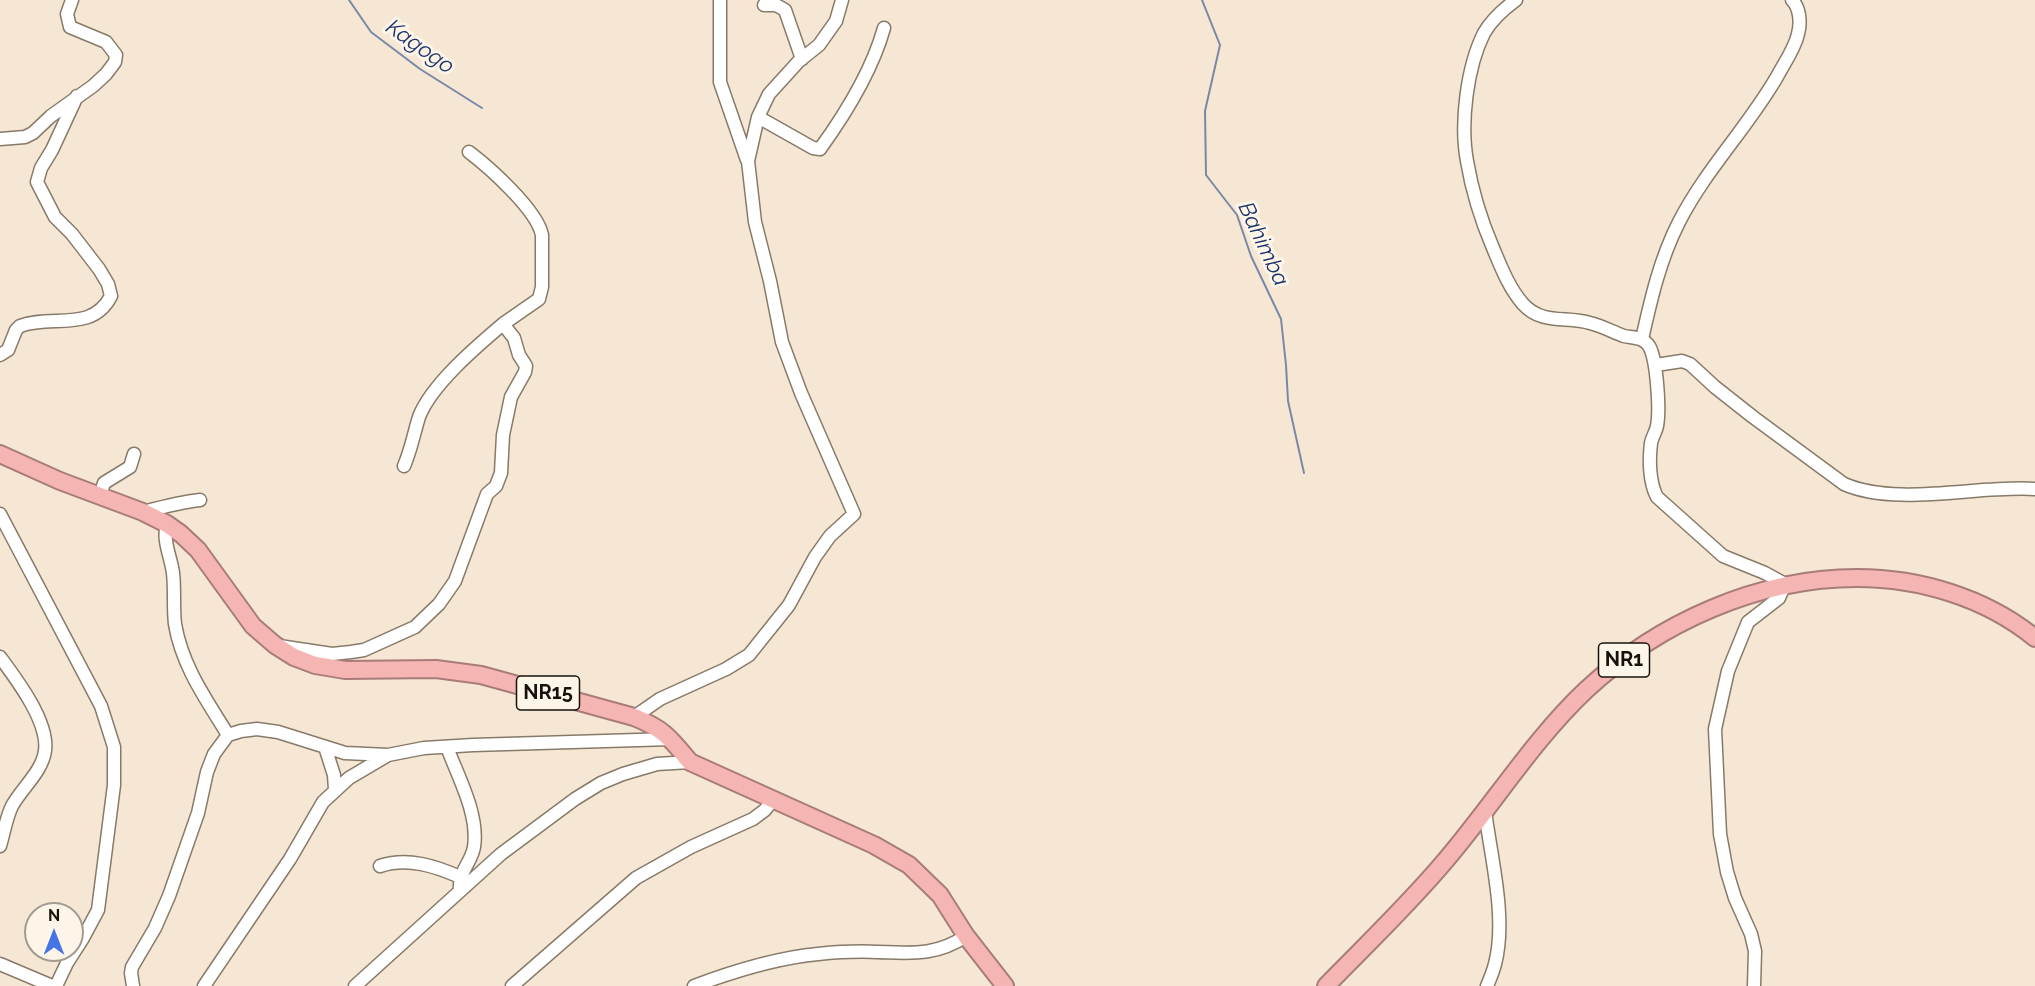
<!DOCTYPE html>
<html>
<head>
<meta charset="utf-8">
<style>
	body { margin:0 }
	#map { position:relative; width:2035px; height:986px; overflow:hidden; background:#f5e7d3; font-family:Raleway,sans-serif }
	canvas { display:block }
	.north { position:absolute; left:24px; top:902px; width:60px; height:60px; box-sizing:border-box; background:#fef5e9; border:2px solid #a29b91; border-radius:50%; rotate:0deg; font-size:16px; font-weight:700; line-height:24px; text-align:center; color:#17130c }
	.north::after { content:''; display:block; margin:auto; width:21px; height:27px; background:#4474e5; clip-path:polygon(50% 0,100% 100%,50% 72%,0 100%) }
</style>
</head>
<body>
<div id="map">
<canvas width="2035" height="986"></canvas>
<div class="north">N</div>
</div>
<script>
const ctx = document.querySelector('canvas').getContext('2d');
ctx.lineJoin = 'round';
function stroke(path, color, width, dash) { ctx.strokeStyle = color; ctx.lineWidth = width; ctx.lineCap = dash ? 'butt' : 'round'; ctx.setLineDash(dash || []); ctx.stroke(path); }
function drawText(font, color, halo, rows, align = 'center') {
  ctx.font = font + ' Raleway,sans-serif'; ctx.lineWidth = 6; ctx.setLineDash([]); ctx.textBaseline = 'middle'; ctx.strokeStyle = halo; ctx.fillStyle = color; for (const [text, x, y, turn = 0] of rows) {
    ctx.save(); ctx.translate(x, y); ctx.rotate((+turn || 0) * Math.PI / 180); ctx.textAlign = isNaN(turn) ? turn : align; if (halo) ctx.strokeText(text, 0, 0); ctx.fillText(text, 0, 0); ctx.restore();
  }
}
stroke(new Path2D(`
	M349,0L371,32L420,69L482,108
	M1202,0L1220,45L1205,111L1206,175L1237,215L1251,256L1281,319L1286,365L1288,401L1304,473`), '#7a88a7', 2);
const minor = new Path2D(`
	M720,0V82L747,160
	M1516,0C1505,8 1491,21 1484,33C1467,67 1460,123 1467,161C1472,191 1481,220 1493,248C1501,267 1509,288 1523,304C1542,325 1566,316 1590,323C1602,326 1613,332 1624,336C1634,338 1643,337 1649,346C1657,359 1660,410 1657,426C1656,432 1652,437 1651,443C1649,459 1649,482 1657,497L1723,556L1765,573L1785,584L1779,598L1748,622L1728,671L1715,729L1720,834L1727,872L1735,898L1751,934L1755,951L1754,986
	M764,5H776L785,10L802,59
	M758,117L813,148L820,149C846,113 872,71 884,28
	M0,139L25,137L33,133L51,116L93,86L106,74L115,62L116,55L106,42L70,27L67,14L72,0
	M1642,339C1651,299 1660,259 1679,222C1706,169 1749,126 1778,75C1785,62 1795,48 1798,34C1801,23 1800,8 1792,0
	M0,355L8,350L16,330L20,326C52,314 92,333 111,296L108,284L99,269L72,234L55,217L37,182L41,168L52,150L77,96
	M1656,365L1682,361L1690,364L1715,387L1753,417L1844,484C1897,507 1978,485 2035,489
	M404,466C411,450 414,433 419,417C431,385 477,346 503,324
	M100,496L104,483L130,467L134,454
	M143,512C162,507 181,502 200,500
	M0,514L101,706L114,747V785L98,910L83,938L67,963L56,986
	M167,524C162,540 171,557 173,573C175,590 173,607 175,624C182,666 206,699 228,735
	M279,646L332,654L351,652L364,650L415,627L439,604L455,581L487,494L496,486L501,473L503,435L511,397L525,372L526,366L519,355L514,338L503,324L539,299L542,287V235C537,210 490,168 469,152
	M0,657C17,680 49,722 45,751C42,772 21,789 12,806C6,818 4,833 0,846
	M634,717L660,699L726,669L749,655L789,605L815,557L830,536L854,514L801,393L782,342L770,281L755,222L748,161L758,117L769,94L799,61L819,45L836,21L842,0
	M325,747L334,775L335,789
	M447,747C458,777 479,814 474,847C471,864 458,871 460,891
	M1485,811C1491,858 1507,918 1495,964C1493,972 1490,979 1487,986
	M380,866C408,857 435,866 460,877
	M0,964L52,986
	M133,986L131,973L132,967L155,928L169,896L198,813L207,772L214,754L228,735L241,731L257,729L278,732L345,753L388,755
	M204,986L290,859L323,802L349,778L388,755L424,748L473,745L671,739
	M355,986L501,854L575,799L601,783L623,774L657,764L690,762
	M512,986L636,878L691,847L753,819L765,810L773,799
	M694,986C734,971 775,958 818,954C838,952 858,951 878,952C912,953 936,956 966,936`);
const highway = new Path2D(`
	M0,454L60,481L143,512L167,524L181,534L198,550L253,626L275,645L294,657L315,665L345,670L436,669L481,675L634,717C664,729 670,738 690,762L874,845L909,865L940,895L966,936L1005,986
	M1326,986C1366,945 1408,905 1445,861C1493,805 1533,740 1586,690C1659,622 1759,578 1857,578C1920,578 1986,598 2035,638`);
stroke(minor, '#877a68', 15);
stroke(highway, '#a77c79', 20);
stroke(minor, '#fff', 12);
stroke(highway, '#f5b5b3', 16);
for (const [x, y, w] of [
	[1624,660,51],
	[548,693,63]
]) { const box = new Path2D(); box.roundRect(x - w / 2, y - 17, w, 34, 4.5); ctx.fillStyle = '#fef5e9'; ctx.fill(box); stroke(box, '#17130c', 1.5); }
drawText('bold 20px', '#17130c', null, [
	["NR1",1624,660],
	["NR15",548,693]
]);
drawText('italic 22px', '#1d346b', '#fef5e9', [
	["Kagogo",420,47,35],
	["Bahimba",1263,244,65]
]);
</script>
</body>
</html>
